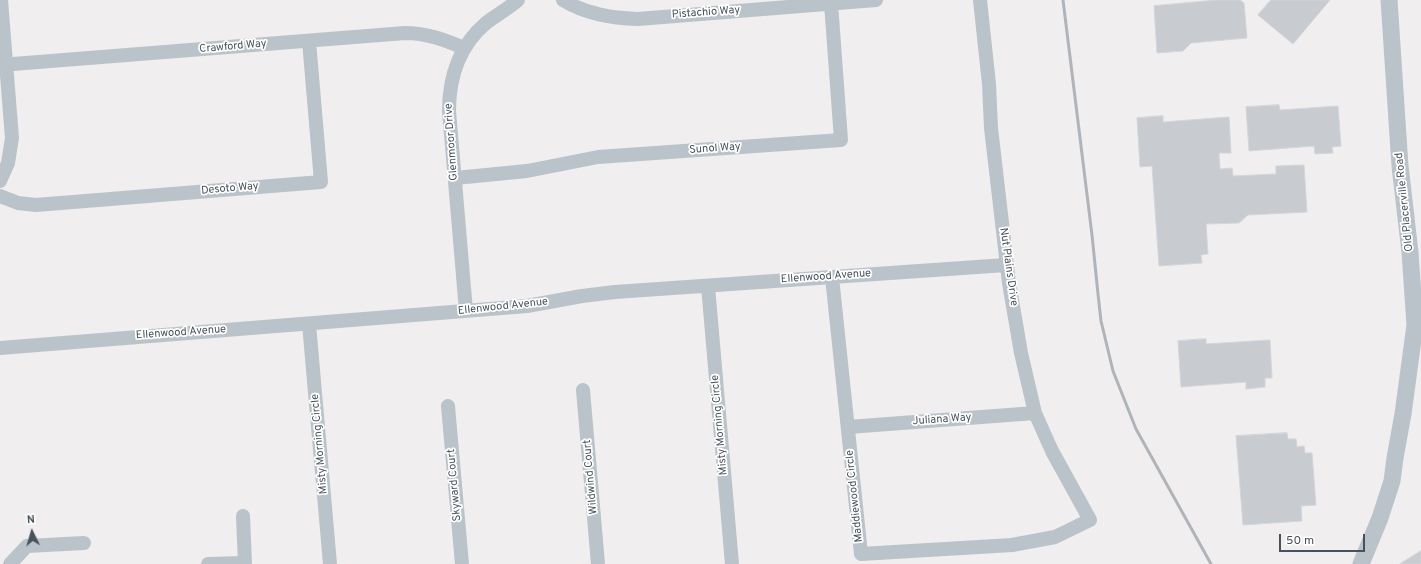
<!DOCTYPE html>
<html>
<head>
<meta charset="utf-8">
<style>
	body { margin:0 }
	#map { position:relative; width:1421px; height:564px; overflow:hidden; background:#f0eeee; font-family:Overpass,sans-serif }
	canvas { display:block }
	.north { position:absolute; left:12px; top:512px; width:40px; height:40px; -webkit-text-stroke:3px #fff; paint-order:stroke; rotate:355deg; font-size:11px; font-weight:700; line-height:16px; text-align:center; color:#47525a }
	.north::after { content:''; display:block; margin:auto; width:14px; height:18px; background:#47525a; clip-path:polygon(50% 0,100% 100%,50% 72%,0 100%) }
	.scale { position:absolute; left:1279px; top:534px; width:86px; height:18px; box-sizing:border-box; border:2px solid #47525a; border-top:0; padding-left:5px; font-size:12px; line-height:14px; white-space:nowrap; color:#47525a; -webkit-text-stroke:3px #fff; paint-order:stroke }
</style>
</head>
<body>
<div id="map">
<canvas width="1421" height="564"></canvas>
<div class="north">N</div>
<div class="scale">50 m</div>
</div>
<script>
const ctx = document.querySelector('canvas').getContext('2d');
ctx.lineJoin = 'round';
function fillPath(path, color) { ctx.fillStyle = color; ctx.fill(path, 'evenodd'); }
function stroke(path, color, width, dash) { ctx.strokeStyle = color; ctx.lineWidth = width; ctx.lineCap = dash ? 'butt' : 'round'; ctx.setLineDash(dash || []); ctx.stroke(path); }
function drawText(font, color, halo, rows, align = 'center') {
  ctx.font = font + ' Overpass,sans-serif'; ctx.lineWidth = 3.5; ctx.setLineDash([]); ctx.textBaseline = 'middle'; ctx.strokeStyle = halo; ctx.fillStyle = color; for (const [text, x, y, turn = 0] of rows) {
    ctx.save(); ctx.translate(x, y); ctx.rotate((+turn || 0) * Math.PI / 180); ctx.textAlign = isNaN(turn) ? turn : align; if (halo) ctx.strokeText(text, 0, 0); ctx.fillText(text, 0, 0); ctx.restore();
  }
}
const building = new Path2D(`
	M1217,0H1240L1244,3L1247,38L1191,43L1183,51L1157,53L1154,6Z
	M1271,0H1330L1293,44L1258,15Z
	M1279,105L1280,110L1338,106L1341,146L1332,147L1333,153L1315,154L1314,146L1249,151L1246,107Z
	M1163,116V122L1229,117L1231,153H1219L1220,169L1232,168L1233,176L1276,174V166L1304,165L1307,212L1248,215L1239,223L1206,224L1208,254L1201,255L1202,263L1159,266L1152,166L1140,167L1137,118Z
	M1206,339V344L1270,340L1272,378H1265V387L1246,389V382L1181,387L1178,341Z
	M1287,433L1288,439H1296L1297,447L1304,446L1305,453H1312L1316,505L1301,506L1302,521L1243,525L1236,436Z
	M1421,551V564H1400Z`);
fillPath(building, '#c8cbd0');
stroke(building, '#d2d5d9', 1);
stroke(new Path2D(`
	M563,0C586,14 611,18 638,19L876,0
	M0,65L405,33C427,33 445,40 464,48
	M455,178L527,171L598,157L841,140L831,3
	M0,181L8,163L12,138L1,0
	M0,196L18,203L36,205L321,182L309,41
	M832,277L861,554L1012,545L1055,537L1090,520L1052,451L1035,413L1021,353L1009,283L991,128L989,84L980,0
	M708,286L732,564
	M466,311L449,111C449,78 459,46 486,23C496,15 508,9 518,0
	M309,324L330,564
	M0,348L527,306L582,296L615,292L1006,265
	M583,390L598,564
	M448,406L462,564
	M848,427L1035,413
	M243,516L245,564
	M10,564L27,546L84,543
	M208,564L245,563`), '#bac3ca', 14);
stroke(new Path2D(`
	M1361,564L1380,518L1392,481L1395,458L1403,414L1415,325L1410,252L1400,166L1389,0`), '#bac3ca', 17);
stroke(new Path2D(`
	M1063,0L1092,235L1098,294L1101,321L1113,371L1136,429L1211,564`), '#b0b4b8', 3);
drawText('11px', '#47525a', '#fff', [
	["Pistachio Way",706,13,-4],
	["Crawford Way",233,47,-5],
	["Glenmoor Drive",452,142,-94],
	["Sunol Way",715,149,-4],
	["Desoto Way",230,189,-5],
	["Old Placerville Road",1405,202,-96],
	["Nut Plains Drive",1008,267,82],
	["Ellenwood Avenue",826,277,-4],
	["Ellenwood Avenue",503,307,-6],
	["Ellenwood Avenue",181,333,-4],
	["Juliana Way",942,420,-4],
	["Misty Morning Circle",720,425,-95],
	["Misty Morning Circle",320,444,-95],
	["Wildwind Court",591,477,-95],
	["Skyward Court",455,485,-95],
	["Maddiewood Circle",855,496,-96]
]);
</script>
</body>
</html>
